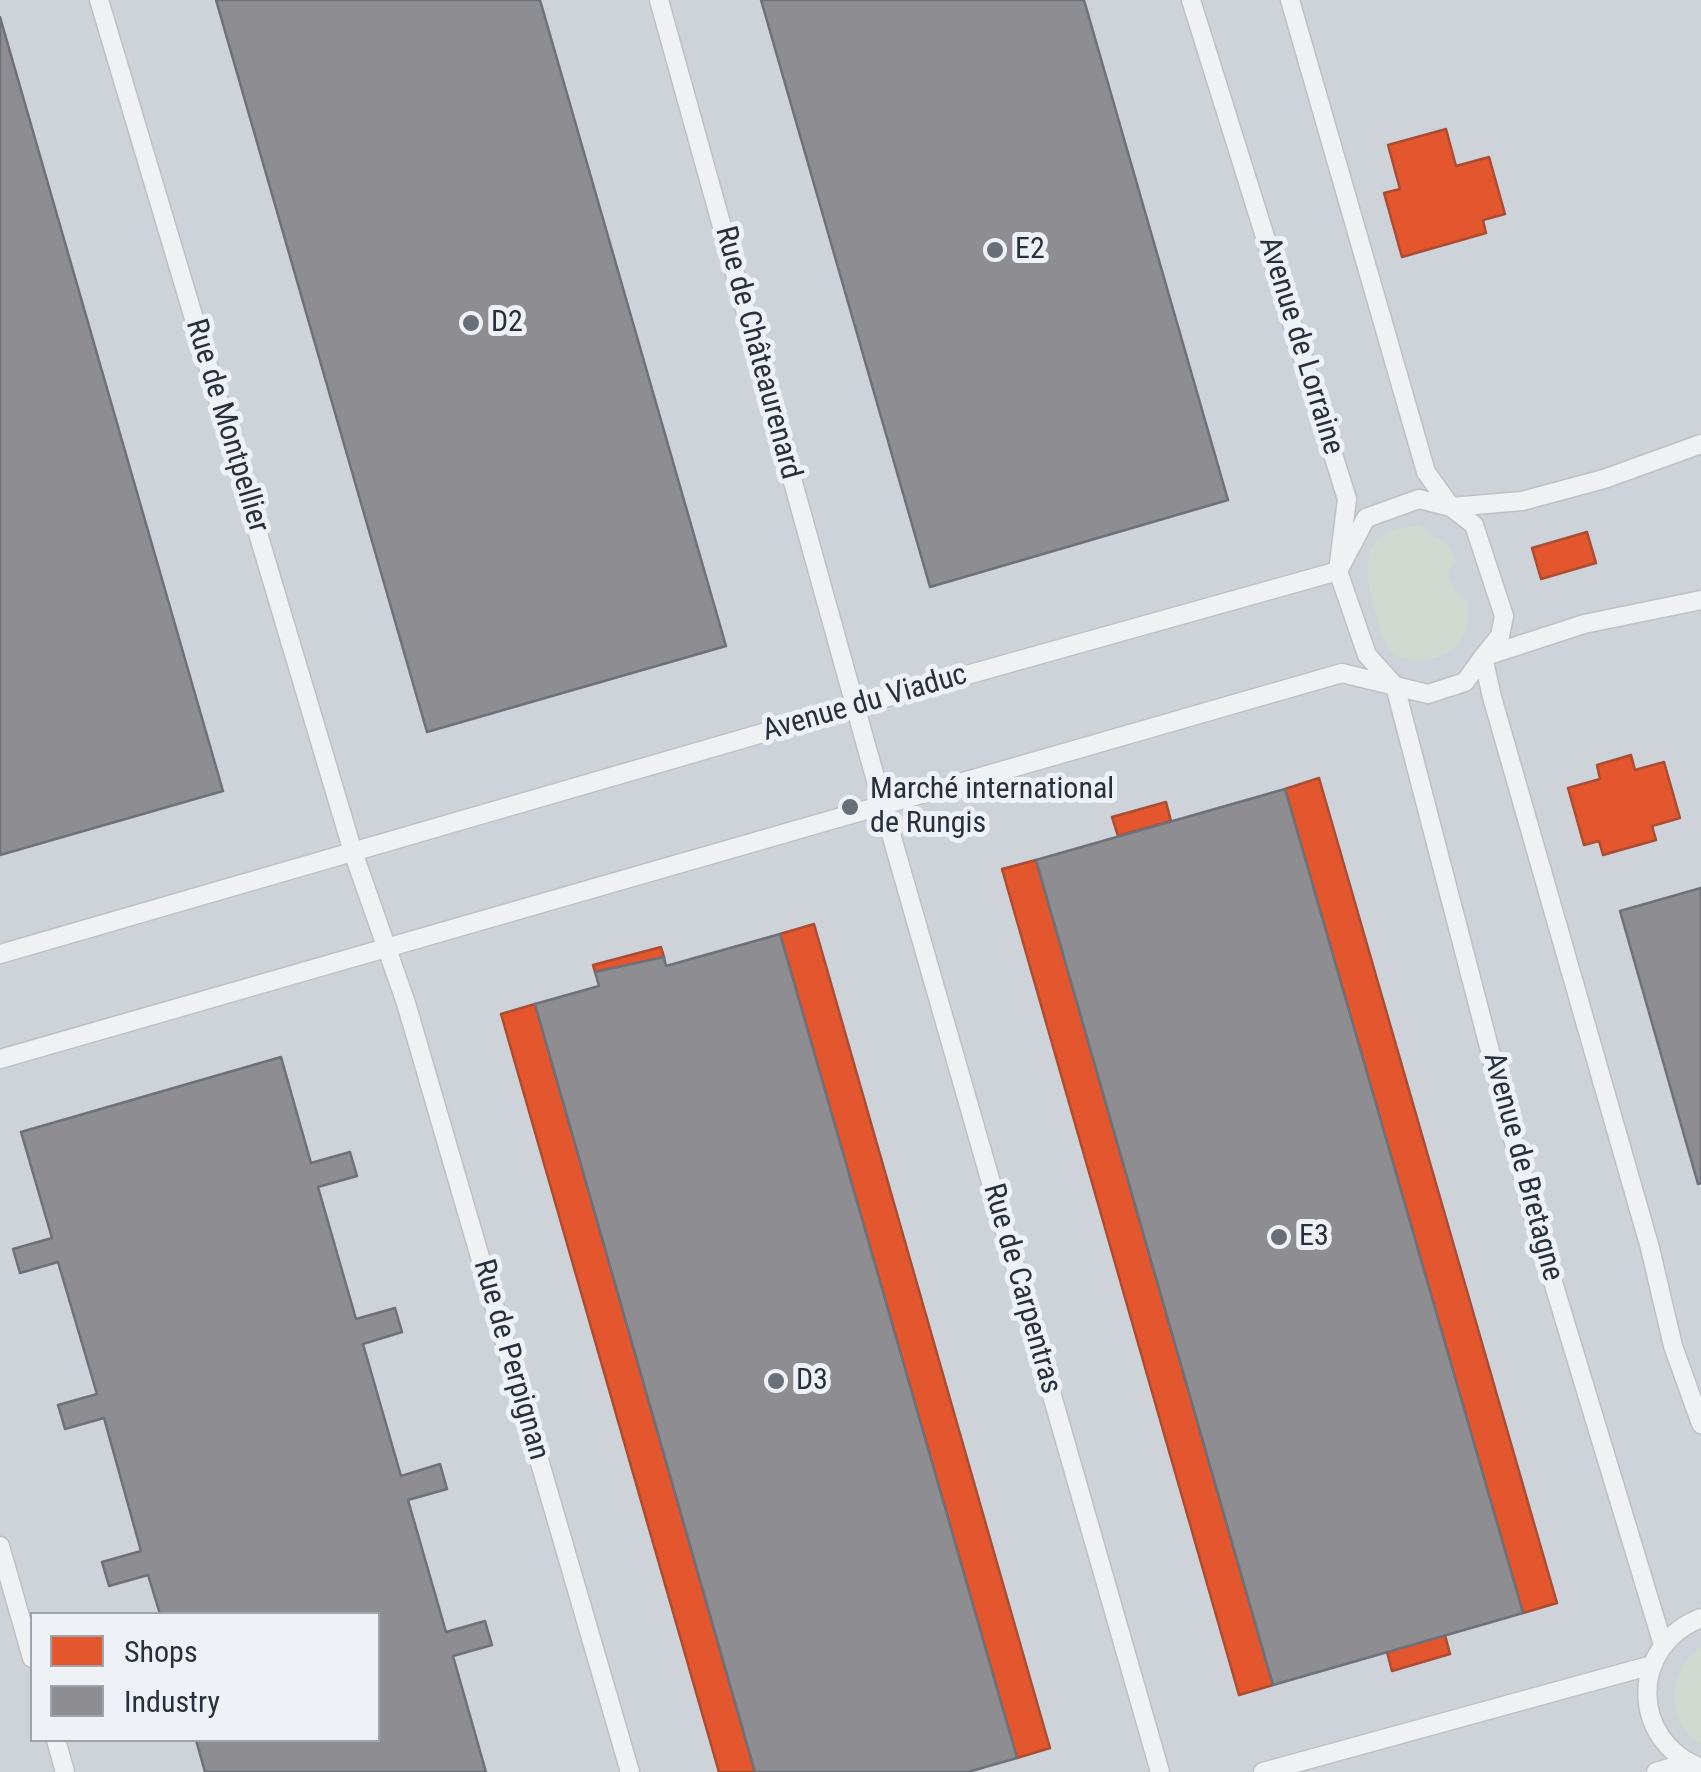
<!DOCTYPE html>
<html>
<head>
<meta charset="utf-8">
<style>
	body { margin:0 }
	#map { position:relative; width:1701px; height:1772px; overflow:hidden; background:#e0e3e6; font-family:"Roboto Condensed",sans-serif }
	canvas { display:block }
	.legend { position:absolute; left:30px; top:1612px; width:350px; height:130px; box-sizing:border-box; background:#eef1f5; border:2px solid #9ea4ac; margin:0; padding:12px 18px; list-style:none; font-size:30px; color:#27313e }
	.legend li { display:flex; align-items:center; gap:20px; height:50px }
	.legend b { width:50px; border:2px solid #9ea4ac }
</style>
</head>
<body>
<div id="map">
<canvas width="1701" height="1772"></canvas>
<ul class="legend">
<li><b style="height:28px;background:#e4572e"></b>Shops</li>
<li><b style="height:28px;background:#8d8d92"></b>Industry</li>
</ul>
</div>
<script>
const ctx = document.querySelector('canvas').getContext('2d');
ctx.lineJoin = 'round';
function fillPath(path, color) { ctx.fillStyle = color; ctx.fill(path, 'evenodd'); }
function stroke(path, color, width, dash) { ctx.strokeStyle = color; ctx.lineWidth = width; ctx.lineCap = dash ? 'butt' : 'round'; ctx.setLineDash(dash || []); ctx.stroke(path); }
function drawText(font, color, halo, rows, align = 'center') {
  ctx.font = font + ' "Roboto Condensed",sans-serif'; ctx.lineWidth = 10; ctx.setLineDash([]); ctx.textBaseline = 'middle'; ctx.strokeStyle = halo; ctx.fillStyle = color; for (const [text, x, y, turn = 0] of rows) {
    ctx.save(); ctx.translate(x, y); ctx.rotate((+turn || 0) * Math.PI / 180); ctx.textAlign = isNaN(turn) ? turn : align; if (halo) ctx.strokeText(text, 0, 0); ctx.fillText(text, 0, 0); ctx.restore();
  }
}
fillPath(new Path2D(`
	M0,0H1701V1772H0ZM32,1614H378V1740H32Z`), '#ced3d9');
fillPath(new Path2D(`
	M1418,526L1446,543L1456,560L1448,572L1454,591L1467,600C1469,621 1467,644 1445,654C1431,660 1413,664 1399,657C1382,648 1380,627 1375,610C1362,567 1361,527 1418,526Z
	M1701,1647V1744C1664,1721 1667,1670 1701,1647Z`), '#d1dad1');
const shops = new Path2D(`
	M1446,129L1456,166L1489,157L1505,214L1483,220L1486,233L1402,257L1384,193L1400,189L1388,145Z
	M1587,532L1596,563L1541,579L1532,548Z
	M1631,755L1635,770L1664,762L1680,818L1652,826L1656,840L1603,855L1599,841L1584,845L1568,788L1600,779L1597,765Z
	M1319,778L1557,1603L1523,1613L1285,789Z
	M1166,802L1171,821L1118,836L1112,817Z
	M1036,860L1273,1685L1239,1695L1002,869Z
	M814,924L1050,1748L1017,1758L780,934Z
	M661,947L664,957L595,972L593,965Z
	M535,1004L755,1772H719L501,1014Z
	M1445,1635L1450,1654L1392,1671L1387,1652Z`);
fillPath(shops, '#e4572e');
stroke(shops, '#ab4c33', 2.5);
const industry = new Path2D(`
	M216,0H540L726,646L427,732Z
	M761,0H1084L1228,500L930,587Z
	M0,17L223,791L0,855Z
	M1285,789L1523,1613L1273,1685L1036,860Z
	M1701,888V1183L1698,1184L1620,911Z
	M780,934L1017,1758L968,1772H755L535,1004L599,986L595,972L664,957L666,966Z
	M281,1057L311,1163L350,1152L357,1176L318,1187L356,1319L395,1308L402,1332L363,1344L401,1476L440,1464L447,1489L408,1500L446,1632L485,1621L492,1645L453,1656L486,1772H205L196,1740H378V1614H160L148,1575L109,1586L102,1562L141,1551L104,1418L65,1429L58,1405L97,1394L58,1262L20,1273L13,1249L52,1238L21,1132Z`);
fillPath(industry, '#8d8d92');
stroke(industry, '#6e7179', 2.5);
const service = new Path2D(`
	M99,0L353,852L406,1003L630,1772
	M659,0L883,806L1160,1772
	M1191,0L1347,499L1338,571L1367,655L1395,686L1533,1216L1663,1645
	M1290,0L1426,472L1451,507L1474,525L1504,616L1500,636L1483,657L1492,697L1650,1248L1673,1346L1701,1424
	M0,954L856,706L1338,571L1366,518L1419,499L1451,507L1522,501L1604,479L1701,444
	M0,1059L1342,673L1428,694L1465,682L1483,657L1584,624L1701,600
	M0,1546L32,1658
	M1701,1618C1629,1646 1630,1741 1701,1768
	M56,1740L65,1772
	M1263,1772L1652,1665
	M1656,1772L1687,1763`);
stroke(service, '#bec1c4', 21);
stroke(service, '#f0f1f2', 18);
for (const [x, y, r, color] of [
	[995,250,10,"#686f79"],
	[471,323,10,"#686f79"],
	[850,807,10,"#686f79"],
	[1279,1237,10,"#686f79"],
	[776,1381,10,"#686f79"]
]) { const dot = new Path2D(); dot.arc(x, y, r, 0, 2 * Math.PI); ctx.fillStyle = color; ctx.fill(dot); stroke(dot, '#eef1f5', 4); }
drawText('30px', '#27313e', '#eef1f5', [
	["E2",1015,250],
	["D2",491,323],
	["Marché international",870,790],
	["de Rungis",870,824],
	["E3",1299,1237],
	["D3",796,1381]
], 'left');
drawText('30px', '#27313e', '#eef1f5', [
	["Avenue de Lorraine",1300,346,73],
	["Rue de Châteaurenard",757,353,75],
	["Rue de Montpellier",226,426,73],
	["Avenue du Viaduc",865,704,-16],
	["Avenue de Bretagne",1522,1167,75],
	["Rue de Carpentras",1021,1289,74],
	["Rue de Perpignan",510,1360,74]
]);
</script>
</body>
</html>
